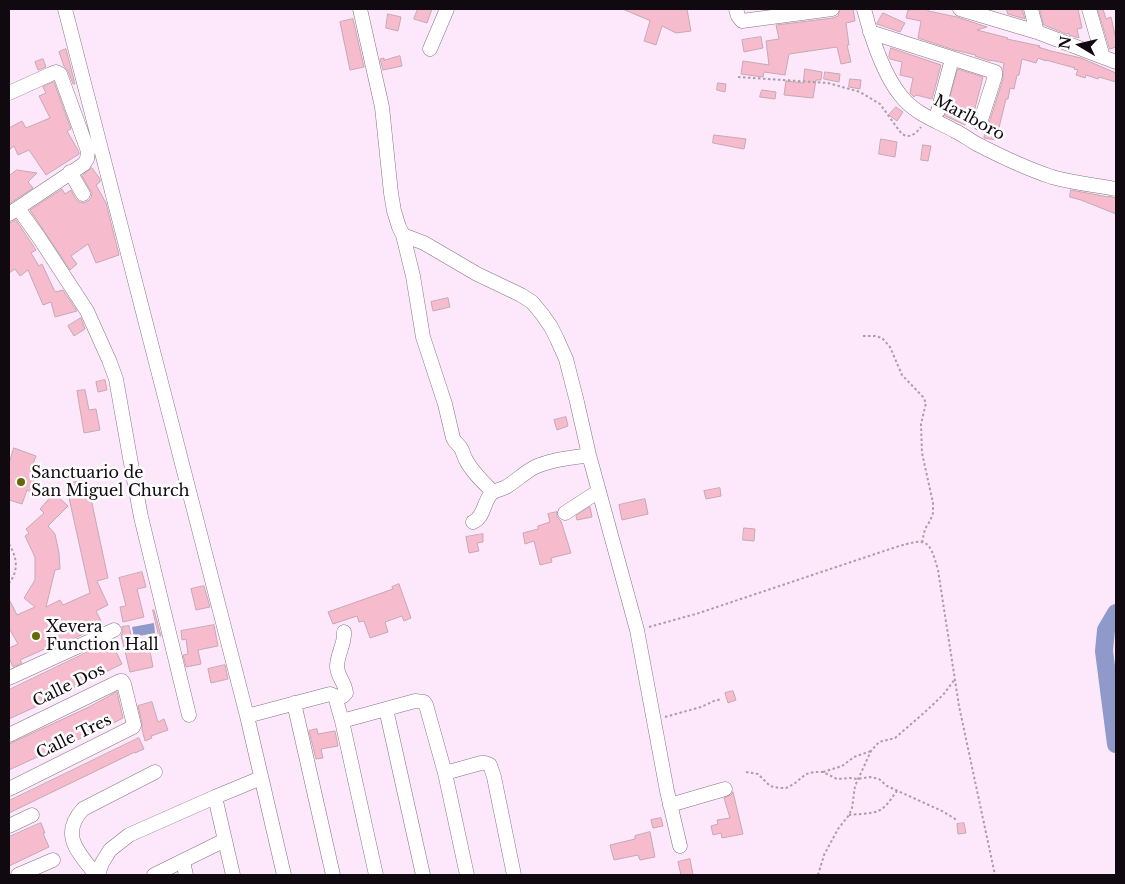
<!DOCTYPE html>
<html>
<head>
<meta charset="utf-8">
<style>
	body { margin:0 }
	#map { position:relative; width:1125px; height:884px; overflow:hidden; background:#fde7fa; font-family:"Libre Baskerville",serif }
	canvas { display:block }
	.frame { position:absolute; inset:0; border:10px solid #100a10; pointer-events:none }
	.north { position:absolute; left:1055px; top:20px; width:50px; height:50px; -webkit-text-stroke:4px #fcfcfc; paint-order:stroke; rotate:279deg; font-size:14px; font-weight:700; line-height:20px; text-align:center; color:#100a10 }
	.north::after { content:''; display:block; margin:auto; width:18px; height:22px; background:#100a10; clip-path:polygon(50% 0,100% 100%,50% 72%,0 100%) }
</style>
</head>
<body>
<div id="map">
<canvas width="1125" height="884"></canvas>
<div class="frame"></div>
<div class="north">N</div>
</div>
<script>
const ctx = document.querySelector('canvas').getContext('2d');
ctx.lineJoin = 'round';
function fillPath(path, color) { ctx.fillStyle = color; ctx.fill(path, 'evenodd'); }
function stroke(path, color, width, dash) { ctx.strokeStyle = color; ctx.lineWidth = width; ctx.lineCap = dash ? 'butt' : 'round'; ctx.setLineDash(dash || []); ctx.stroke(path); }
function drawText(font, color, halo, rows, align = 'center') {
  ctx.font = font + ' "Libre Baskerville",serif'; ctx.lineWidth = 5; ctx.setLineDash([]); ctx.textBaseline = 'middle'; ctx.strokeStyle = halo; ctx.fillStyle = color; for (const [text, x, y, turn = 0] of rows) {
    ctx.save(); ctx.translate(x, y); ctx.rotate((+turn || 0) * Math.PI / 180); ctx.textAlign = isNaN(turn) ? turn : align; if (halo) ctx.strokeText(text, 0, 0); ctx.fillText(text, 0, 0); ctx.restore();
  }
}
fillPath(new Path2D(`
	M154,623L155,633L134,637L132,627Z`), '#8f9aca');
stroke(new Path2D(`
	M1116,613L1106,630L1104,651L1116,744`), '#8f9aca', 18);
const building = new Path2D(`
	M418,9H432L427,23L414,19Z
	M623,9H687L691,31L676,33L662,26L656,45L644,41L650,21Z
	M846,9H853L855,21L846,23L849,45H847L851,62L841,64L837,47L789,54L785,75L764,72L763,77L741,74L743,61L769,65L766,41L779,39L776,25L833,18L838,16L840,10Z
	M910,9H928V11L957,17L987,27L977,30L1008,38L1007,39L1040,46L1038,47L1051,51L1081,58L1116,73V82L1099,77L1098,79L1086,75L1085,78L1076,75L1078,70L1074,69L1075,68L1046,60V61L1038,58L1036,63L1022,59L1019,75H1017L1014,89L1010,88L1008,99H1006L996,140L984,138L985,130L988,126L1003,79V69L1004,63L990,60V61L975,56L976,55L954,50L918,38L921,21L906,18L908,10H910Z
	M1007,9H1022L1025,19L1008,14Z
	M1040,9H1078L1082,28L1077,29L1079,38L1069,35V33L1066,34L1044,25Z
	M1098,9H1103L1106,19L1111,17L1116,39V47L1110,49Z
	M883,13L905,23L900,32L877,24Z
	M388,14L401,17L398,31L386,28Z
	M353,19L364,67L350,70L340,22Z
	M761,37L763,48L744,52L742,40Z
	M891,48L941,65L932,99L916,95L914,97L910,93L913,78L900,75L902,62L890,59L889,57Z
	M66,49L75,84H73L68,71L64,66L59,52Z
	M400,56L402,66L383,70L380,59L384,58V60Z
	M43,59L46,67L38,70L35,62Z
	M805,69L822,72L821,80H816L813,98L784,95L786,81L803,83Z
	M958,69L983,77L972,120L966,119L965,125L945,116Z
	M825,72L840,74L839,82L824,79Z
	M850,79L861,80L860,89L849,87Z
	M54,82L71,129L67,131L79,152V154L46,175L29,150L18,155L14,146L9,150V128L22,121L26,128L50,118L39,96L46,93L43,87Z
	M718,83L726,84L725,92L717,90Z
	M762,90L776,92L775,99L760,97Z
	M896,107L903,112L897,121L889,115Z
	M714,135L746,139L744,149L713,143Z
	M881,139L897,142L895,157L879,154Z
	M923,145L931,146L928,161L921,160Z
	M92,168L100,179V182L96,185L106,203L119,255L96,263L88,244L71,256L77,264L70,270L30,210L62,189L65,194L71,190L75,198L79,202L84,203L88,201L91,198L92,193L82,176Z
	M17,170L37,173L28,182L33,188L9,204V176Z
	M1071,190L1103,196L1108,197V196L1116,198V214L1081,200L1070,197Z
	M16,220L36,250L31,253L39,266L42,264L55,292L63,290L77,311L55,317L51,302L43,305L28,270L20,276L15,269L9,273V224Z
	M448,298L450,307L433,311L431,302Z
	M81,318L85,329L74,336L68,326Z
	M105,380L107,390L98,392L96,382Z
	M85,390L89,410L96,409L100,430L84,433L77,391Z
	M566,417L568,426L557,430L554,420Z
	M14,448L36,456L32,466L35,467L33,472L36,474L30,492L27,490L22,504L9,500V464Z
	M87,480L108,578L97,581L108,605L96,611L103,625L62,644L61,642L58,643L20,660L22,663L13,667L9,658V648L18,644L9,628V599L17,615L35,607L24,598L35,580V557L25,536L29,533L26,529L44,513L40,509L54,493L68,506L48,526L55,534L59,553L60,569L55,570L46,607L60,600L63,605L90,593L66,484Z
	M720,488L721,496L706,499L704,491Z
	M645,499L648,514L622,520L619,505Z
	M590,507L592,517L577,520L576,516Z
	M557,512V517L561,521L571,553L551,558L552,562L540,565L534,541L525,544L523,533L538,529V526L550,522L548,514Z
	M744,528L755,529L754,541L743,540Z
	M483,534V542L477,543L479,551L469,553L466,537Z
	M142,572L146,587L137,589L144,617L123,622L120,607L126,606L119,578Z
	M399,584L411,618L404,621L402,616L385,622L388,632L370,638L364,621L359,622L357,616L333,624L328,612L393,589L392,587Z
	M204,586L210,607L196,610L191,589Z
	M153,610H154L161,636H159Z
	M214,625L218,646L198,650L201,664L186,667L183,655L188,654L186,639L182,640L181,631Z
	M129,626L133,644L148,641L153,667L130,672L121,635L123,631L122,627Z
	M111,641L122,664L73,688L74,689L9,719V690Z
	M225,665L228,679L211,683L208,669Z
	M733,691L736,700L728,703L725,693Z
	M117,692L123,718L102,729L63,746V745L9,770V744L89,707Z
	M152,702L158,722L164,719L168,730L151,736L152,738L145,741L142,729V723L138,706Z
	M317,729L318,734L335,731L338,746L321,749L323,758L316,759L309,731Z
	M139,738L144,749L135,753V752L9,813V801Z
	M733,792L743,834L722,838L721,833L713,835L711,826L718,824L717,820L730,818L724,798L731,795Z
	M661,818L663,826L653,828L651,820Z
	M41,823L45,833H43L49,847L9,866V837Z
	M964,823L966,833L958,834L957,824Z
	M650,832L655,857L640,860L638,855L614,860L610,845L635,839V836Z
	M690,859L693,875H681L678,862Z`);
fillPath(building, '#f6bbcd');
stroke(building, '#c5a9b2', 1);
const minor = new Path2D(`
	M65,9L247,716L284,875
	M360,9L382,107L391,193L394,211L399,227L403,235L424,243L477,274L521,295L532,302L542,314L551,327L557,339L566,359L577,402L589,455L637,630L667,791L680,846
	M736,9L738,16L742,21L832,9
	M864,9C871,36 883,74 901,96C915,114 937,121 955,131C962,134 968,139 975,143C998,155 1028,169 1052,177C1073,183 1095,185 1116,189
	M960,9L1037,32L1116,62
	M1031,9L1037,32
	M1089,9L1103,57
	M870,32L995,72V76L980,123
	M430,49L447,9
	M9,93L51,74L56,72L60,74L88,151L87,159L84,164L9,214
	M938,111L952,59
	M70,172L83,194
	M18,208L40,239L87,311L109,360L116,379L132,469L141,517L189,715
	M403,235L413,276L423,337L445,404L453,438C455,443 460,445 462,450C463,453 464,456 465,458C471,471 483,482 493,492
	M565,513L599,491
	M473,522C485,517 483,501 492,493C496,490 502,489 506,487C516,481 525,472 535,467C551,459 572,458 589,455
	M9,678L114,630
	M336,699L343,696L346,693C345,682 338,678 337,667C337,654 345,644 344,632
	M294,703L333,875
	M386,709L423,875
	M247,716L330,694L335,696L342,721L376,875
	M342,721L415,701L424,702L426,705L445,773L467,875
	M9,735L120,681H122L124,684L134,725L133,727L9,789
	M445,773L481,763H485L490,765L494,777L514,875
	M215,797L233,875
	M670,805L725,789
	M9,826L32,815
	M183,862L186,875
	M18,875L53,860
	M96,875C79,853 59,835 83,809L155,772
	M98,875L102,863L110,850L129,835L215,797L261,778
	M154,875L225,840`);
stroke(minor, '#867384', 15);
stroke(new Path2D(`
	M738,77L828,83L860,92L880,104L901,133C908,139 915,135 921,127
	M863,336H875L882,338L890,347L902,375L923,397L926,403L921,424L922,453L933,503V513L930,521L925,529L922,542
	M9,544C17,557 19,571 9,583
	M649,627L699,613L896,547C927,538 929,538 938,570L959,706L995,875
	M665,717L701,707L714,701L722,699
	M746,772L758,774L770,786L779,788H786L794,784L806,774L814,772H823L837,779L850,778L857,779L870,777L879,779L887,786L942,811L957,820
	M823,772L842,766L854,757L871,751
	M849,815C856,814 872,814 878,811C886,808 892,797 897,791
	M818,875L824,855L838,829L849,815L852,808L855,786L871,751L879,742L895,738L925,712L943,695L955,679`), '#ac9caa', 2, [2.5, 2.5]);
stroke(minor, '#fff', 14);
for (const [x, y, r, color] of [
	[21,482,5,"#656805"],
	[36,636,5,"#656805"]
]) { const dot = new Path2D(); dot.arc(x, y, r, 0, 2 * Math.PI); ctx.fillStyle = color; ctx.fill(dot); stroke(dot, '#fcfcfc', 2); }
drawText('16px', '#100a10', '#fcfcfc', [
	["Marlboro",969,118,28],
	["Calle Dos",69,686,-26],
	["Calle Tres",74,737,-26]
]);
drawText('16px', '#100a10', '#fcfcfc', [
	["Sanctuario de",31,473],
	["San Miguel Church",31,491],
	["Xevera",46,627],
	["Function Hall",46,645]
], 'left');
</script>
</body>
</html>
